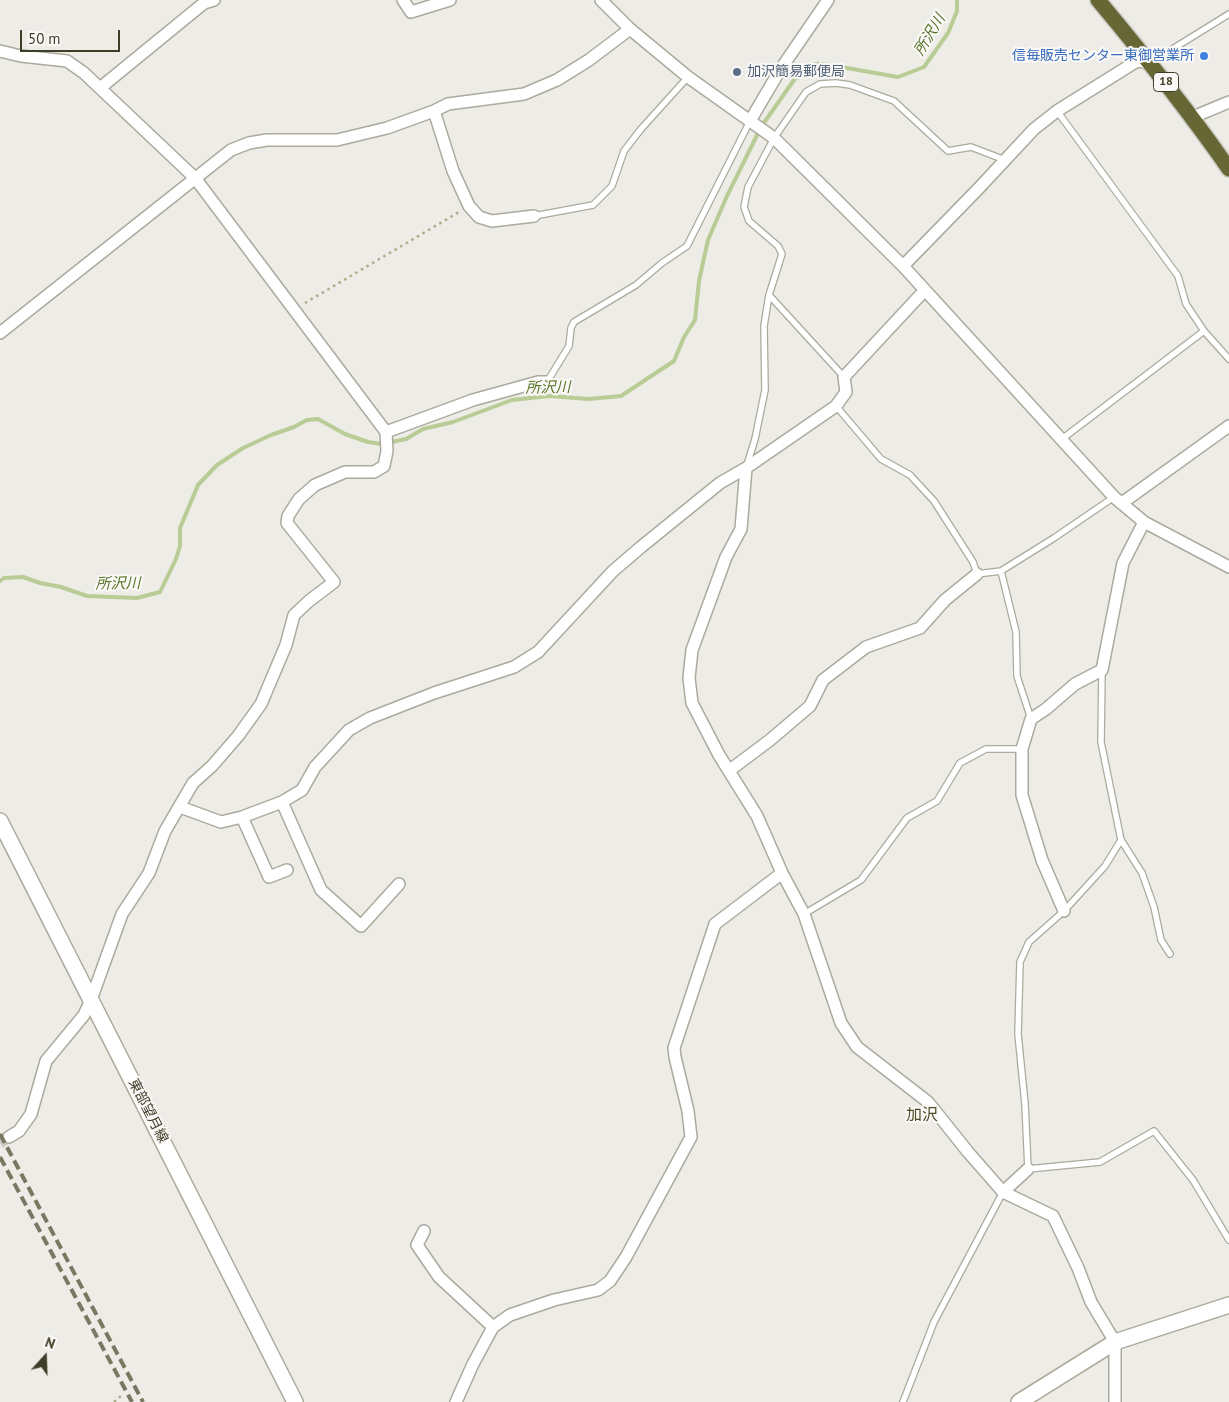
<!DOCTYPE html>
<html>
<head>
<meta charset="utf-8">
<style>
	body { margin:0 }
	#map { position:relative; width:1229px; height:1402px; overflow:hidden; background:#eeece6; font-family:"PT Sans",sans-serif }
	canvas { display:block }
	.north { position:absolute; left:20px; top:1332px; width:50px; height:50px; -webkit-text-stroke:4px #faf9f7; paint-order:stroke; rotate:20deg; font-size:14px; font-weight:700; line-height:20px; text-align:center; color:#3e3d27 }
	.north::after { content:''; display:block; margin:auto; width:18px; height:22px; background:#3e3d27; clip-path:polygon(50% 0,100% 100%,50% 72%,0 100%) }
	.scale { position:absolute; left:20px; top:30px; width:100px; height:22px; box-sizing:border-box; border:2px solid #3e3d27; border-top:0; padding-left:6px; font-size:15px; line-height:18px; white-space:nowrap; color:#3e3d27; -webkit-text-stroke:4px #faf9f7; paint-order:stroke }
</style>
</head>
<body>
<div id="map">
<canvas width="1229" height="1402"></canvas>
<div class="north">N</div>
<div class="scale">50 m</div>
</div>
<script>
const ctx = document.querySelector('canvas').getContext('2d');
ctx.lineJoin = 'round';
function stroke(path, color, width, dash) { ctx.strokeStyle = color; ctx.lineWidth = width; ctx.lineCap = dash ? 'butt' : 'round'; ctx.setLineDash(dash || []); ctx.stroke(path); }
function drawText(font, color, halo, rows, align = 'center') {
  ctx.font = font + ' "PT Sans","Noto Sans JP",sans-serif'; ctx.lineWidth = 4; ctx.setLineDash([]); ctx.textBaseline = 'middle'; ctx.strokeStyle = halo; ctx.fillStyle = color; for (const [text, x, y, turn = 0] of rows) {
    ctx.save(); ctx.translate(x, y); ctx.rotate((+turn || 0) * Math.PI / 180); ctx.textAlign = isNaN(turn) ? turn : align; if (halo) ctx.strokeText(text, 0, 0); ctx.fillText(text, 0, 0); ctx.restore();
  }
}
stroke(new Path2D(`
	M0,581L4,578L23,577L40,583L61,587L87,596L137,598L160,592L176,559L180,546V528L198,485L217,465L243,448L271,435L294,427L307,420L318,419L345,434L368,442L381,444L406,439L423,429L453,422L512,400L549,396L589,399L621,396L674,361L684,337L695,320L699,281L708,240L727,196L761,127L794,80L805,71L816,64L830,65L898,77L924,67L948,33L957,11V0`), '#b8cc95', 4);
stroke(new Path2D(`
	M0,1143L9,1137`), '#cbc9c0', 11, [11, 5.5]);
const lane = new Path2D(`
	M1150,63L1229,14
	M1057,111L1178,276L1186,304L1204,331L1229,359
	M534,216L593,205L612,186L624,151L641,129L688,77
	M844,377L769,295L782,254L778,246L749,221L744,207L748,187L774,138L806,92L820,84L836,83L850,85L894,101L948,151L971,147L1005,160
	M547,382L569,346L571,328L574,322L636,285L662,263L687,246L750,121
	M836,406L881,459L910,475L934,501L973,562L977,574L1001,571L1054,538L1114,497
	M1062,439L1204,331
	M747,465L755,439L765,390L764,326L769,295
	M1001,571L1016,632L1017,676L1031,719
	M1102,670L1101,742L1121,840L1105,866L1064,911L1029,942L1020,962L1018,1034L1025,1104L1028,1169L1100,1162L1154,1131L1193,1180L1229,1240
	M1121,840L1142,873L1154,907L1161,940L1170,954
	M804,914L861,880L907,818L937,801L960,763L986,749H1022
	M903,1402L934,1322L1003,1192`);
const street = new Path2D(`
	M403,0L411,12L450,0
	M601,0L630,29L688,77L774,138L903,266L1114,497L1144,522L1229,567
	M0,51L21,56L67,61L84,73L195,178L386,432L387,451L384,466L374,472H345L315,485L299,499L288,516L287,523L334,582L309,601L294,615L286,645L261,704L238,736L212,766L193,783L165,831L149,873L122,914L91,1000L84,1015L46,1061L31,1114L19,1131L9,1137
	M100,88L204,3L214,0
	M434,111L453,171L469,206L479,217L492,221L534,216
	M1193,117L1229,102
	M750,121L780,70L828,0
	M903,266L979,188L1034,129L1057,111L1137,61L1150,63
	M0,333L231,150L249,143L267,140H337L387,128L434,111L448,104L524,94L557,80L589,60L630,29
	M386,432L473,400L538,382H547
	M746,468L741,529L726,557L692,650L689,678L692,703L719,755L757,816L782,873L804,914L841,1023L857,1047L928,1102L968,1152L1003,1192L1053,1216L1078,1268L1091,1302L1115,1342V1402
	M1122,503L1229,426
	M730,770L770,740L810,706L823,680L866,647L920,628L945,600L977,574
	M282,802L321,890L361,926L399,884
	M180,807L221,822L242,817L282,802L302,790L315,767L349,730L370,718L434,693L514,667L538,652L613,571L641,547L720,483L746,468L836,406L846,392L844,377L925,290
	M242,817L269,877L287,870
	M1064,911L1042,860L1022,795V749L1031,719L1046,709L1075,684L1102,670L1123,563L1144,522
	M1003,1192L1028,1169
	M424,1231L417,1245L439,1277L493,1327
	M456,1402L473,1364L493,1327L510,1315L554,1300L598,1290L610,1281L626,1257L691,1137L688,1111L675,1057L674,1048L715,924L782,873`);
const secondary = new Path2D(`
	M0,821L295,1402
	M1019,1402L1115,1342L1229,1305`);
const highway = new Path2D(`
	M1098,0C1144,55 1188,110 1229,169`);
stroke(lane, '#abaa9d', 8);
stroke(street, '#abaa9d', 14);
stroke(secondary, '#adaa9a', 18);
stroke(highway, '#c9c9c3', 18);
stroke(new Path2D(`
	M305,303L459,212
	M114,1402L121,1396`), '#aeaa8a', 2.5, [2.5, 4]);
stroke(lane, '#fff', 5.5);
stroke(street, '#fff', 11);
stroke(secondary, '#fff', 15);
stroke(highway, '#676736', 15);
stroke(new Path2D(`
	M0,1134L143,1402
	M0,1157L132,1402`), '#797862', 4, [10, 5]);
for (const [x, y, r, color] of [
	[1204,56,5,"#3f7fe0"],
	[737,72,5,"#5c6f8a"]
]) { const dot = new Path2D(); dot.arc(x, y, r, 0, 2 * Math.PI); ctx.fillStyle = color; ctx.fill(dot); stroke(dot, '#faf9f7', 2); }
for (const [x, y, w] of [
	[1166,82,25]
]) { const box = new Path2D(); box.roundRect(x - w / 2, y - 9.5, w, 19, 4); ctx.fillStyle = '#faf9f7'; ctx.fill(box); stroke(box, '#3e3d27', 1); }
drawText('bold 12px', '#3e3d27', null, [
	["18",1166,82]
]);
drawText('14px', '#366cbe', '#faf9f7', [
	["信毎販売センター東御営業所",1194,56]
], 'right');
drawText('14px', '#4e5e75', '#faf9f7', [
	["加沢簡易郵便局",747,72]
], 'left');
drawText('14px', '#3e3d27', '#faf9f7', [
	["東部望月線",148,1111,63]
]);
drawText('italic 15px', '#587427', '#faf9f7', [
	["所沢川",930,35,-59],
	["所沢川",548,388,-1],
	["所沢川",118,584,-1]
]);
drawText('16px', '#4e4d25', '#faf9f7', [
	["加沢",922,1115]
]);
</script>
</body>
</html>
